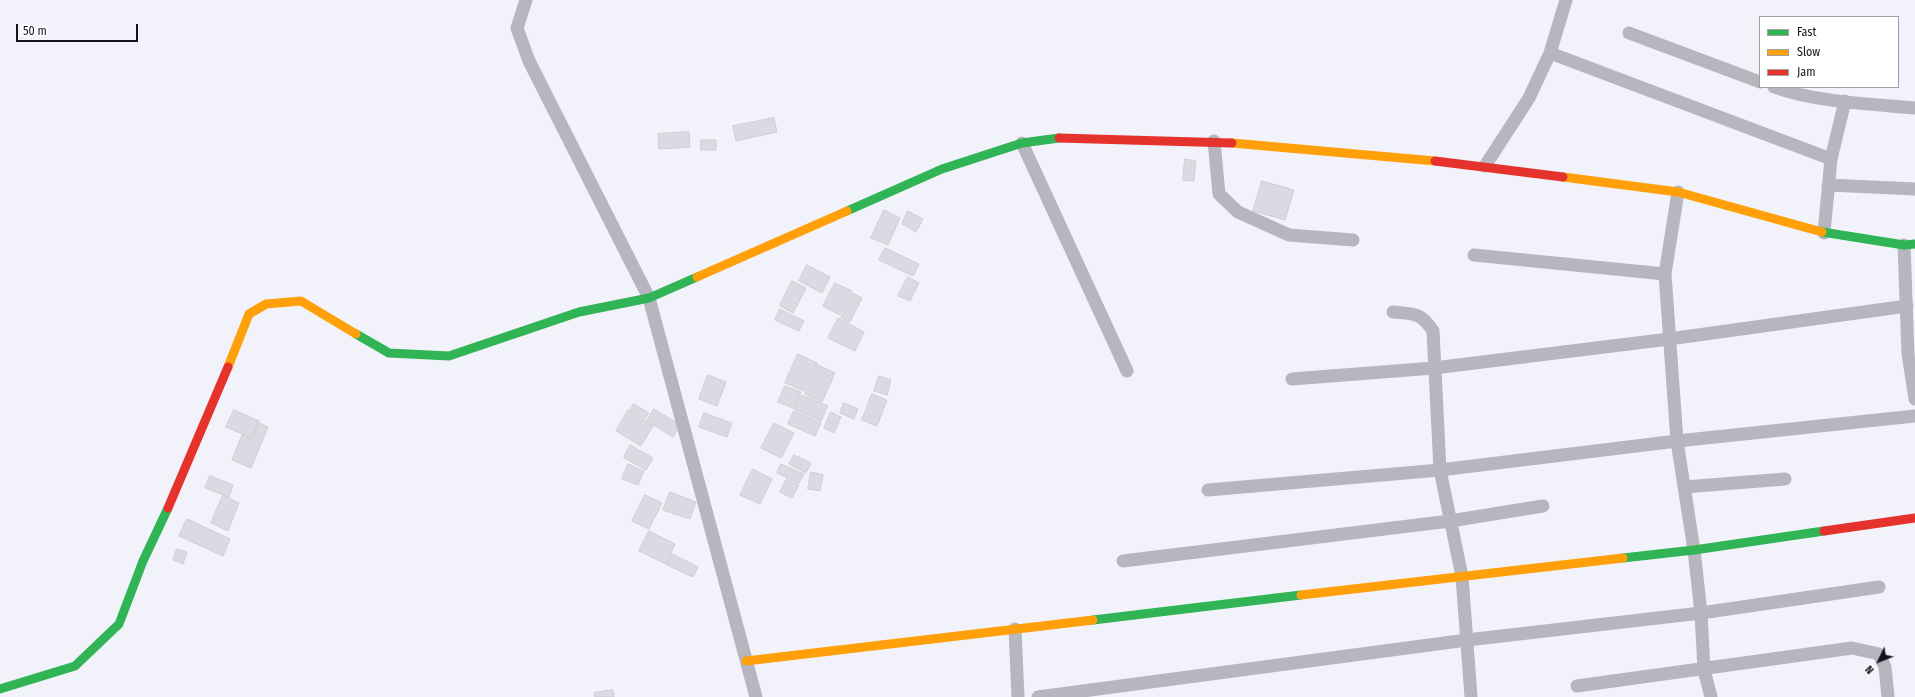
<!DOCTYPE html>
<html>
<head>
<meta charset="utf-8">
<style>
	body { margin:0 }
	#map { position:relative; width:1915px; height:697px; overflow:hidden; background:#f2f3fa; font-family:"Fira Sans Condensed",sans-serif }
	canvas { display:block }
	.legend { position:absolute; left:1759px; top:16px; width:140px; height:72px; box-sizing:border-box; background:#fff; border:1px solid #a1a1a4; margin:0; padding:5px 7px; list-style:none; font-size:12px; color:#14151c }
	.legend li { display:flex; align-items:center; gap:8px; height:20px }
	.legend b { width:20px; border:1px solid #a1a1a4 }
	.north { position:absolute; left:1859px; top:641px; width:40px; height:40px; -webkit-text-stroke:3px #fff; paint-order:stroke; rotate:227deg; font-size:11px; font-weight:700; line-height:16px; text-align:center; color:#14151c }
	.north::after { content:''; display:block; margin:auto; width:14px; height:18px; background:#14151c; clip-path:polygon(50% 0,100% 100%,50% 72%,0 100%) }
	.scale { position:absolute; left:16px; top:24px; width:122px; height:18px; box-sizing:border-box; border:2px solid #14151c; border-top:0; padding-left:5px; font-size:12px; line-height:14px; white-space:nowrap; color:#14151c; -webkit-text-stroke:3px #fff; paint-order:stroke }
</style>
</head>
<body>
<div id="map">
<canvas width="1915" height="697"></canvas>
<ul class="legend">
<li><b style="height:5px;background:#30b455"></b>Fast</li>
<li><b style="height:5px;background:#ff9f0a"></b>Slow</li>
<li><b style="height:5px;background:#e5322d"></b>Jam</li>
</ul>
<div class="north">N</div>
<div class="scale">50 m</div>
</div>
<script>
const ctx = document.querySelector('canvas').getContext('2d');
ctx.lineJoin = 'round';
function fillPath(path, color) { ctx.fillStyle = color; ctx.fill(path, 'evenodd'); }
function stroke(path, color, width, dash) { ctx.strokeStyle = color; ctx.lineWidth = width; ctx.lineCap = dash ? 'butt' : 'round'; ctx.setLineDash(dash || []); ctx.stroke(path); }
const building = new Path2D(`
	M774,118L777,132L736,141L733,126Z
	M689,132L690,147L659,149L658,134Z
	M701,140H716V150H701Z
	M1185,159L1196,161L1194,181L1183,180Z
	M1262,181L1294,190L1285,220L1253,211Z
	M884,210L900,218L888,245L871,238Z
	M908,211L923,219L916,232L902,224Z
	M885,248L919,264L913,276L879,260Z
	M807,265L830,277L822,293L799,281Z
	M908,277L919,283L910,301L898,296Z
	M792,281L806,288L793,313L780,306Z
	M835,283L852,291L840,315L823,306Z
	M853,293L862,298L850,322L841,318Z
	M780,309L804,321L799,331L775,320Z
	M838,318L864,332L855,351L828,338Z
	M798,354L817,363L804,391L785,383Z
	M818,365L835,373L822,402L805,394Z
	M708,375L726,382L717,406L699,399Z
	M879,376L891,380L887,395L874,391Z
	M785,386L801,392L795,409L778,402Z
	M872,394L887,400L877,426L862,420Z
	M802,395L828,406L821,421L796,410Z
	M844,403L858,409L854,419L840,413Z
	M634,404L649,413L645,419L630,410Z
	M654,409L680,425L673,437L647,421Z
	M234,410L259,421L251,438L226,427Z
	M628,410L653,426L641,446L616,431Z
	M794,411L821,423L815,436L788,424Z
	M831,412L841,417L834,433L824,428Z
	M704,413L732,423L727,437L699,427Z
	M259,423L268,427L251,468L232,460L242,435L252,439Z
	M774,423L794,433L781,458L761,448Z
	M630,445L653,458L646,470L624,458Z
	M794,455L811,463L806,473L789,464Z
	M628,464L644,471L638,485L622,479Z
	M781,464L804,474L799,483L777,473Z
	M753,469L772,479L760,504L740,495Z
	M811,472L823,475L820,491L808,489Z
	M210,476L233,485L229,497L205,488Z
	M787,479L799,485L792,498L780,492Z
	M670,492L696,502L690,519L663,510Z
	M223,495L239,503L228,531L211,523Z
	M645,495L662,503L649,529L632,521Z
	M187,519L230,539L223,556L179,536Z
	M649,531L675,544L666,564L639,551Z
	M177,549L187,552L183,564L173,560Z
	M672,554L698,567L693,577L667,565Z
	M613,690L614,697H595L594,693Z`);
fillPath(building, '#d9dae2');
stroke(building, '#cdced5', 1);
stroke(new Path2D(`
	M526,0L517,28L529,61L649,298L756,697
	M1629,33L1760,82
	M1550,53L1831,159
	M1774,87C1814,102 1872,104 1915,108
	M1214,141L1219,194L1238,212L1289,235L1353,240
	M1022,143L1127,371
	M1485,166L1529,98L1550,53L1566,0
	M1828,185L1915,189
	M1678,192L1665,274L1677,441L1694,550L1701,613L1704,670L1711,697
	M1824,233L1831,159L1845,101
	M1904,245L1908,354L1915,399
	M1474,255L1665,274
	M1393,312C1414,314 1421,312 1433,331L1440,470L1462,576L1471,697
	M1292,379L1434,368L1669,339L1907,306
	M1684,487L1785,479
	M1208,490L1440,470L1677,441L1915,416
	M1123,561L1450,521L1543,506
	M1015,629L1018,697
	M1577,686L1852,648L1879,654L1885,667L1888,697
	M1038,697L1467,640L1701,613L1879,587`), '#b5b6be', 13);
stroke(new Path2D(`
	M847,211L942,169L1022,143L1059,138
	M1822,232L1904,245L1915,244
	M356,334L389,353L449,356L579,312L649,298L697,277
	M1623,558L1694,550L1824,531
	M1093,620L1301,595
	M0,689L75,666L119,624L143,561L168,508`), '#30b455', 9);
stroke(new Path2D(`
	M1232,143L1435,161
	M1563,177L1678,192L1822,232
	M697,277L847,211
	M228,367L249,314L266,304L301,301L356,334
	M1301,595L1623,558
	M746,661L1093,620`), '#ff9f0a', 9);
stroke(new Path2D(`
	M1059,138L1232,143
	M1435,161L1563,177
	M168,508L228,367
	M1824,531L1915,518`), '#e5322d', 9);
</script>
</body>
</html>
